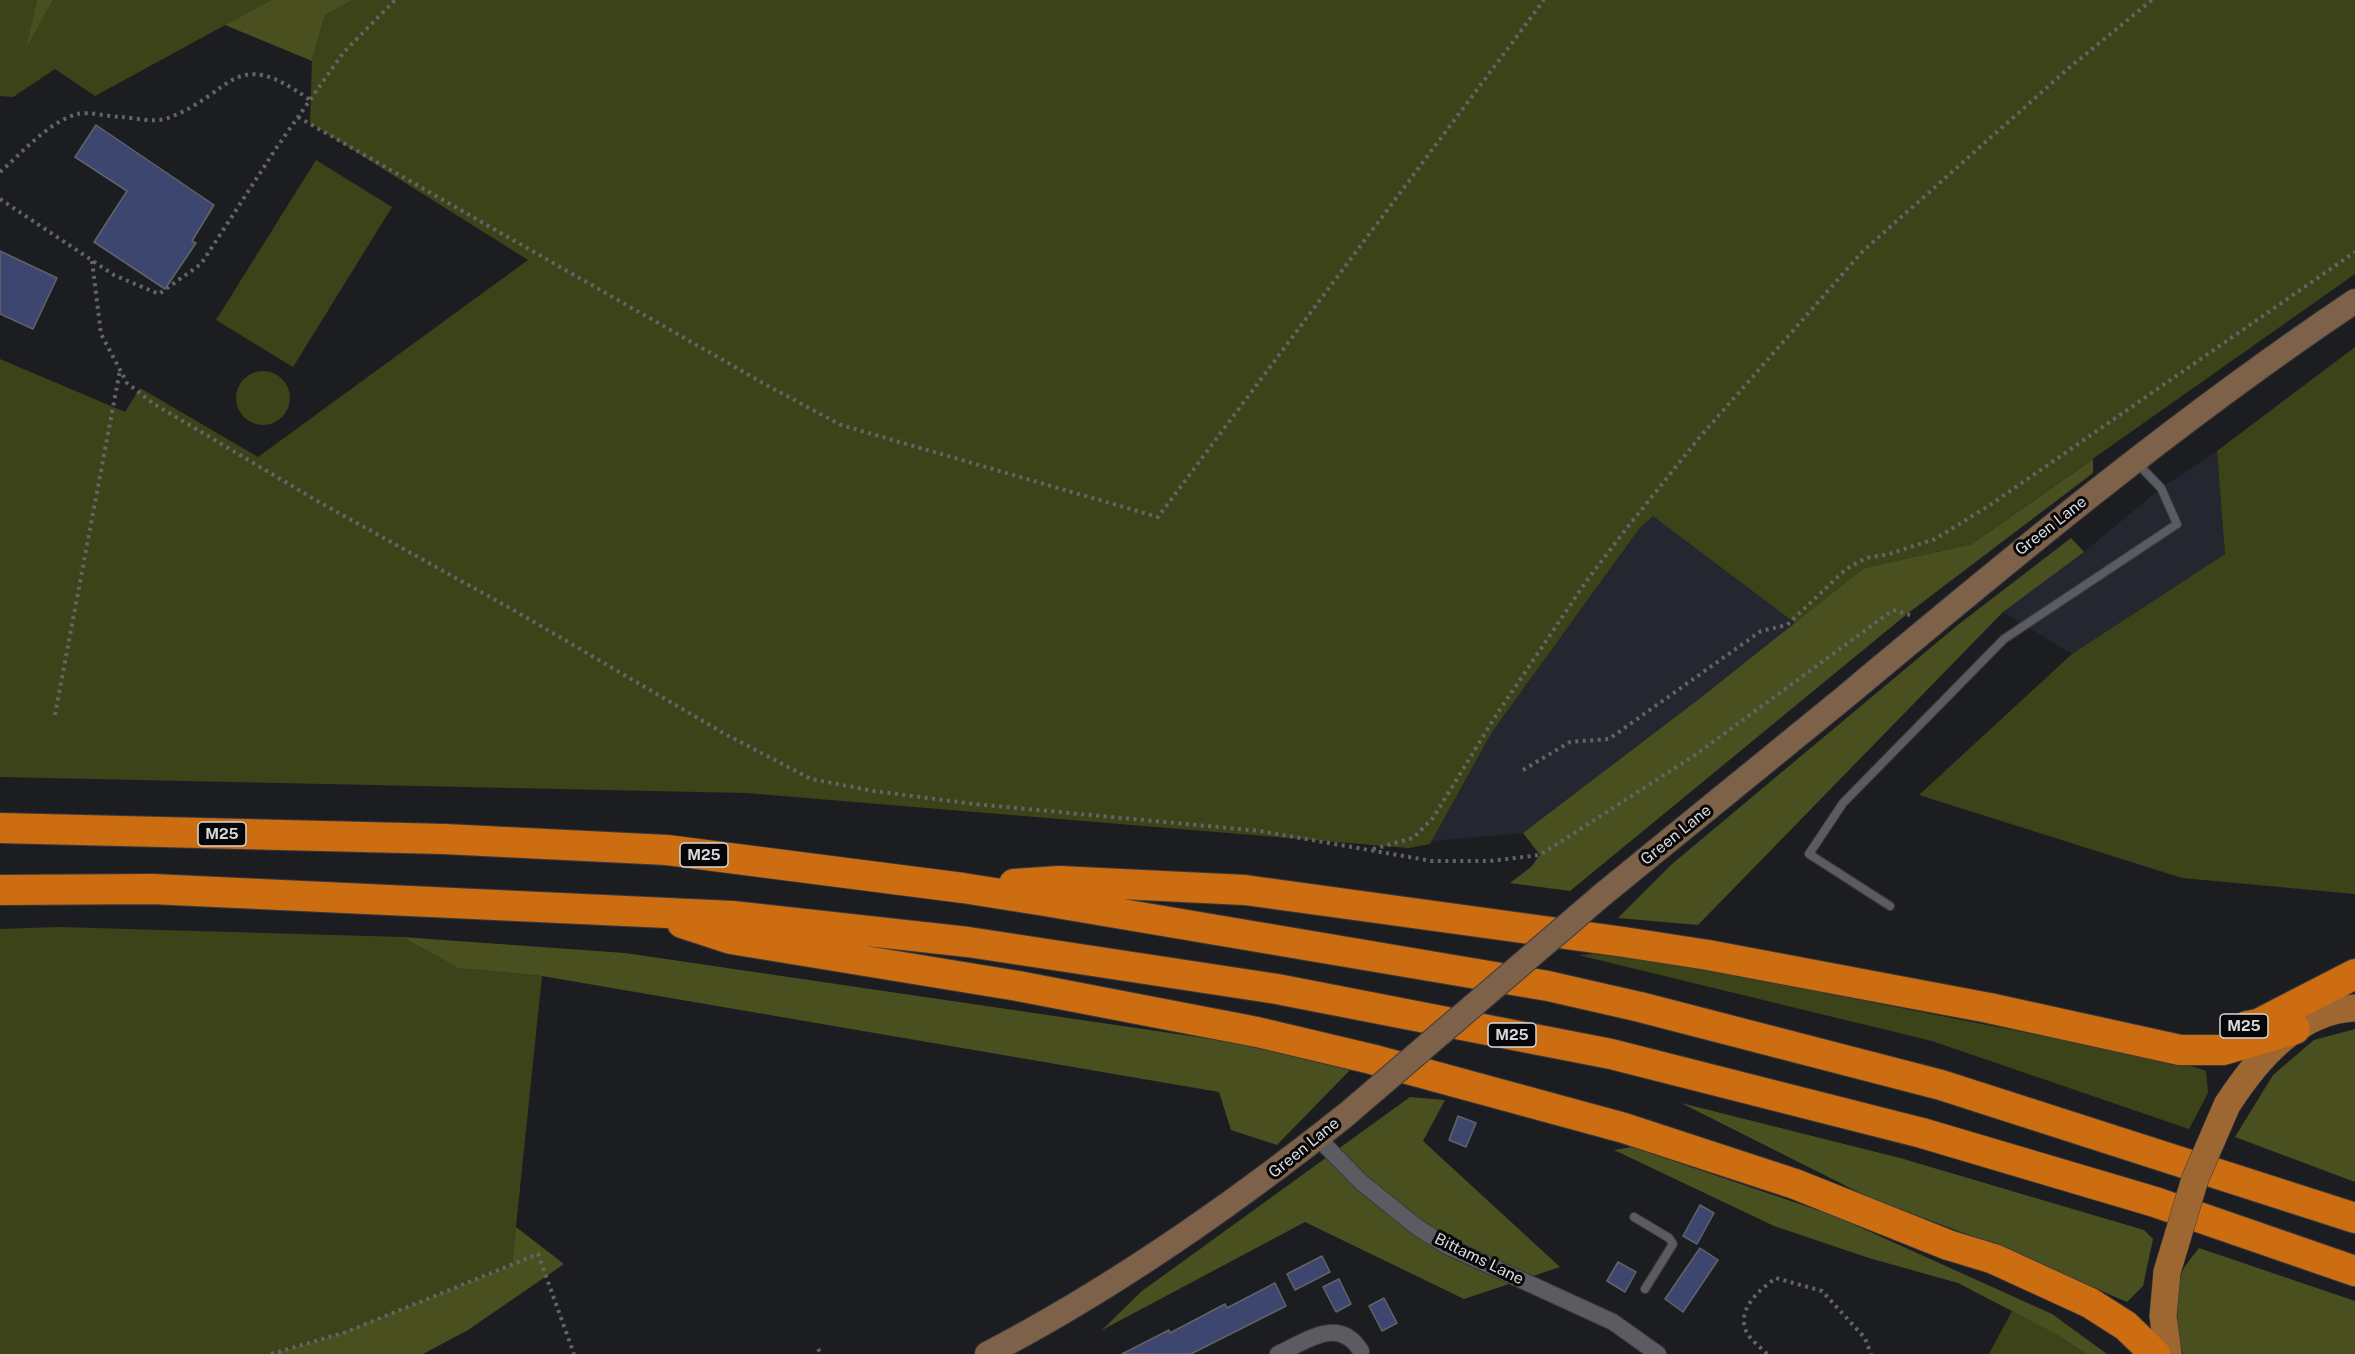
<!DOCTYPE html>
<html>
<head>
<meta charset="utf-8">
<style>
	body { margin:0 }
	canvas { display:block; background:#1c1d21 }
</style>
</head>
<body>
<canvas width="2355" height="1354"></canvas>
<script>
const ctx = document.querySelector('canvas').getContext('2d');
ctx.lineJoin = 'round';
function fillPath(path, color) { ctx.fillStyle = color; ctx.fill(path, 'evenodd'); }
function stroke(path, color, width, dash) { ctx.strokeStyle = color; ctx.lineWidth = width; ctx.lineCap = dash ? 'butt' : 'round'; ctx.setLineDash(dash || []); ctx.stroke(path); }
function drawText(font, color, halo, rows, align = 'center') {
  ctx.font = font + ' "Public Sans",sans-serif'; ctx.lineWidth = 6; ctx.setLineDash([]); ctx.textBaseline = 'middle'; ctx.strokeStyle = halo; ctx.fillStyle = color; for (const [text, x, y, turn = 0] of rows) {
    ctx.save(); ctx.translate(x, y); ctx.rotate((+turn || 0) * Math.PI / 180); ctx.textAlign = isNaN(turn) ? turn : align; if (halo) ctx.strokeText(text, 0, 0); ctx.fillText(text, 0, 0); ctx.restore();
  }
}
fillPath(new Path2D(`
	M2217,451L2225,554L2072,654L2003,612L2084,552L2161,488Z
	M1653,515L1795,623L1699,699L1523,833L1432,841L1492,732L1639,529Z`), '#242630');
fillPath(new Path2D(`
	M0,0H37L27,45L53,0H271L95,96L55,69L13,97L0,96Z
	M353,0H2355V274L1972,544L1864,568L1795,623L1653,516L1639,529L1492,732L1430,844L1409,848L746,793L0,777V359L125,412L140,388L258,457L528,260L310,123L312,61L325,15Z
	M316,160L392,207L293,367L216,320Z
	M2355,347V894L2182,878L1919,795L2072,654L2225,554L2217,451Z
	M236 398a27 27 0 1 1 54 0a27 27 0 1 1-54 0Z
	M59,927L402,937L458,968L542,976L512,1265L333,1336L271,1354H0V929Z
	M1593,954L1657,960L2185,1064L2206,1071L2208,1093L2189,1129L1932,1041L1578,955Z
	M2012,1311L2054,1332L2086,1354H1989Z`), '#3d4318');
fillPath(new Path2D(`
	M37,0H53L26,48Z
	M271,0H353L325,15L312,61L225,25Z
	M2093,459V473L1907,614L1570,891L1510,883L1531,867L1540,855L1523,833L1699,699L1864,568L1972,544Z
	M2071,538L2084,552L2003,612L1698,925L1618,918L1672,864L1959,624Z
	M402,937L625,953L1252,1045L1350,1070L1277,1145L1231,1130L1219,1092L542,976L458,968Z
	M2355,1029V1182L2235,1137L2273,1075L2314,1040Z
	M1410,1097L1445,1100L1423,1141L1560,1267L1464,1299L1305,1222L1102,1330L1142,1291Z
	M1681,1103L1900,1158L2144,1230L2153,1239L2143,1286L2127,1302L1993,1244L1870,1198Z
	M1632,1147L1835,1216L2052,1314L2107,1354H2086L2058,1335L1958,1283L1869,1258L1774,1226L1614,1150Z
	M516,1227L564,1264L468,1330L423,1354H271L333,1336L512,1265Z
	M2199,1248L2355,1301V1354H2183C2176,1334 2174,1286 2184,1268C2188,1261 2194,1255 2199,1248Z`), '#494f1f');
const building = new Path2D(`
	M96,125L214,205L192,241L196,243L165,289L94,242L127,191L75,157Z
	M0,251L57,278L33,329L0,314Z
	M1458,1116L1476,1123L1466,1147L1449,1140Z
	M1700,1205L1714,1213L1697,1244L1683,1236Z
	M1700,1248L1718,1260L1683,1312L1665,1299Z
	M1322,1256L1330,1272L1295,1290L1287,1274Z
	M1618,1262L1636,1272L1625,1292L1607,1281Z
	M1339,1279L1351,1304L1336,1312L1323,1287Z
	M1275,1283L1286,1306L1191,1354H1122L1169,1330L1170,1333L1225,1304L1227,1308Z
	M1384,1298L1397,1323L1382,1331L1369,1306Z`);
fillPath(building, '#3d466f');
stroke(building, '#626368', 1.5);
const lane = new Path2D(`
	M1890,906L1809,854L1843,803L2004,639L2177,524L2161,488L2137,463
	M1634,1217L1669,1238L1673,1244L1645,1289`);
const street = new Path2D(`
	M1318,1138L1361,1182L1417,1227L1445,1245L1613,1322L1658,1354
	M1278,1354C1307,1341 1339,1315 1361,1351`);
const secondary = new Path2D(`
	M1602,895C1683,829 1764,763 1845,697C2010,559 2176,421 2355,301
	M987,1354C1116,1287 1234,1204 1347,1114`);
const primary = new Path2D(`
	M2227,1105C2256,1060 2298,1010 2355,1008
	M2167,1272L2163,1316L2168,1354`);
const highway = new Path2D(`
	M0,828L444,839L667,850L963,888L1045,901L1548,986L1640,1007L1941,1085L2355,1218
	M1014,884L1059,881L1245,890L1624,942L1708,955L1989,1008L2180,1050H2223L2295,1029
	M0,890L152,889L732,916L968,942L1277,989L1611,1054L1922,1133L2155,1202L2355,1271
	M682,923L731,939L1018,986L1257,1032L1371,1059L1624,1128L1795,1184L1948,1245L1994,1259L2090,1303L2126,1326L2155,1354
	M2247,1026L2258,1024L2355,974`);
stroke(lane, '#39393d', 10);
stroke(street, '#39393d', 18);
stroke(secondary, '#39393d', 26);
stroke(primary, '#39393d', 28);
stroke(highway, '#39393d', 32);
stroke(new Path2D(`
	M298,117L770,387L841,425L1158,517L1544,0
	M0,172C22,153 47,123 77,114C89,111 109,117 122,117C135,118 156,123 168,118C235,93 232,44 310,100
	M0,199L114,275L159,294L201,264L277,147L343,53L395,0
	M92,261L101,334L127,383L154,404L319,502L517,612L725,734L811,779L874,791L974,804L1260,831L1432,861H1490L1540,855L1695,755L1893,610L1910,615
	M55,715L120,370
	M1523,770L1570,742L1609,739L1761,631L1787,625L1846,569L1866,558L1889,554L1935,539L1990,505L2355,252
	M1373,849L1413,838L1433,818L1495,717L1585,583L1626,529L1699,438L1862,252L2070,67L2152,0
	M818,1349L821,1354
	M271,1354L346,1332L538,1254L574,1354
	M1767,1354C1761,1348 1751,1340 1747,1333C1735,1310 1760,1289 1776,1278L1822,1291L1865,1338L1871,1354`), '#636467', 4, [3, 4.5]);
stroke(lane, '#5b5c61', 8);
stroke(street, '#5b5c61', 16);
stroke(secondary, '#7d6149', 24);
stroke(primary, '#9e6630', 27);
stroke(highway, '#cb6d10', 30);
const secondaryBridge = new Path2D(`
	M1347,1114L1602,895`);
const primaryBridge = new Path2D(`
	M2167,1272L2195,1179L2227,1105`);
stroke(secondaryBridge, '#39393d', 26, []);
stroke(primaryBridge, '#39393d', 28, []);
stroke(secondaryBridge, '#7d6149', 24);
stroke(primaryBridge, '#9e6630', 27);
for (const [x, y, w] of [
	[222,834,48],
	[704,855,48],
	[2244,1026,48],
	[1512,1035,48]
]) { const box = new Path2D(); box.roundRect(x - w / 2, y - 12, w, 24, 4.5); ctx.fillStyle = '#070709'; ctx.fill(box); stroke(box, '#d8d9db', 1.5); }
drawText('bold 15px', '#d8d9db', null, [
	["M25",222,834],
	["M25",704,855],
	["M25",2244,1026],
	["M25",1512,1035]
]);
drawText('16px', '#d8d9db', '#070709', [
	["Green Lane",2051,526,-38],
	["Green Lane",1676,835,-39],
	["Green Lane",1304,1148,-39],
	["Bittams Lane",1479,1259,26]
]);
</script>
</body>
</html>
